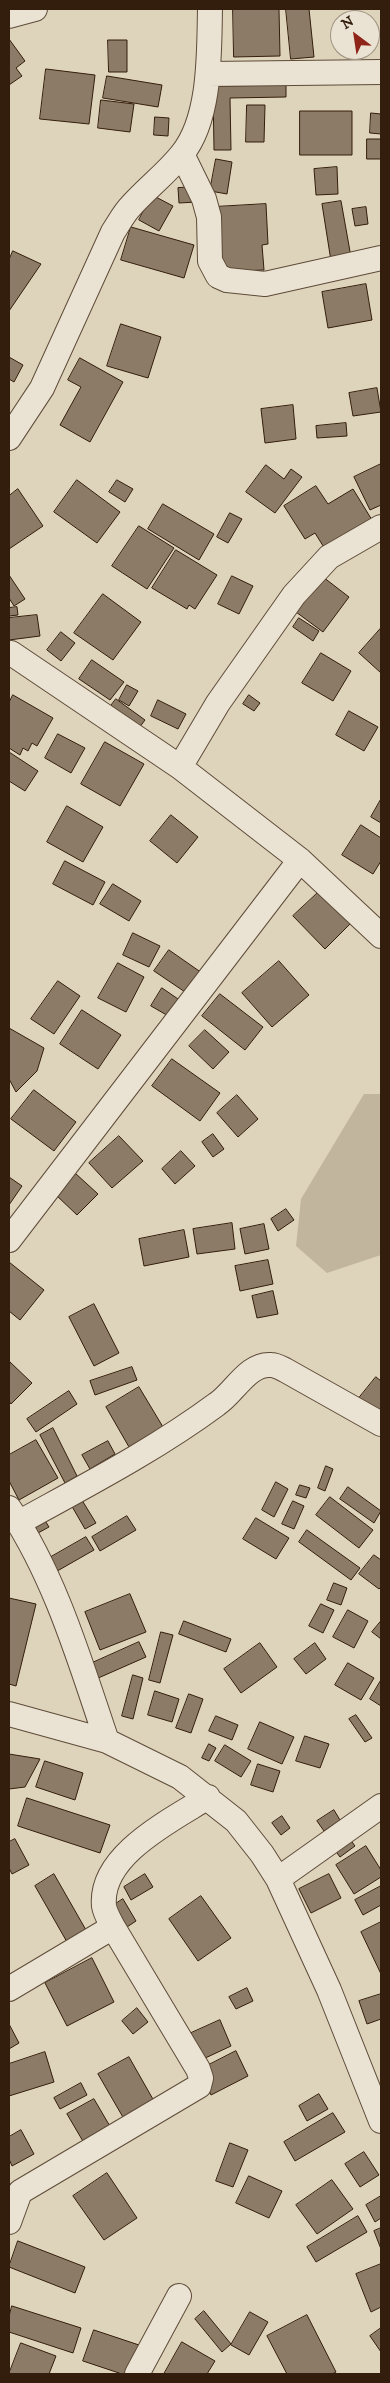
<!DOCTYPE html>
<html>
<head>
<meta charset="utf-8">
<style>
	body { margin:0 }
	#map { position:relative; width:390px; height:2383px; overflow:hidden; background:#ded4bb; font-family:"IM FELL DW Pica",serif }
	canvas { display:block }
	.frame { position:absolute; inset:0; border:10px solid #331d0c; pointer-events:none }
	.north { position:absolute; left:330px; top:10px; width:50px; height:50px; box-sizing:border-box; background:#eae3d3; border:1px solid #a19483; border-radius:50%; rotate:329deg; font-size:14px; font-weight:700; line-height:20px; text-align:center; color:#331d0c }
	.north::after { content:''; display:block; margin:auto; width:18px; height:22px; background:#8f2418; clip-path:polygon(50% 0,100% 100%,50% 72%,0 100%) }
</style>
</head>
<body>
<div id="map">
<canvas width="390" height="2383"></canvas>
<div class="frame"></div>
<div class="north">N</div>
</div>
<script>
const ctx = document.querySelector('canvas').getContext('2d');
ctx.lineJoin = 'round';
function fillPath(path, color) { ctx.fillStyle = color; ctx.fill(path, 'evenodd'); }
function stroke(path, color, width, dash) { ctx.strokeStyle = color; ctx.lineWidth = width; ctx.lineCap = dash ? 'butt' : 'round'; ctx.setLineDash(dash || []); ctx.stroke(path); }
fillPath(new Path2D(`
	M364,1094H381V1255L327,1273L296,1246L301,1199Z`), '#c1b59d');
const building = new Path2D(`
	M233,9H279L280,56L234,57Z
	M286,9H309L314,57L291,59Z
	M9,39L25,61L16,68L22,76L9,85Z
	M108,40H127V72H109Z
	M46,69L95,75L89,124L40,119Z
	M107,76L162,85L158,107L103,98Z
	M286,85V97L230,98L231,150H214L213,87Z
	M101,100L134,104L130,132L98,128Z
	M247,105H265L264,142H246Z
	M300,111H352V155H300Z
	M371,113L381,114V134L370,133Z
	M155,117L169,118L168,136L154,135Z
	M367,139H381V159H367Z
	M216,159L232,162L227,194L210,191Z
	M337,167L338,194L316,195L314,169Z
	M196,187L197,202L179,203L178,188Z
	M152,195L173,206L159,231L139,220Z
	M341,201L351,257L331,261L322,204Z
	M266,204L268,244L262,245L264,270L217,272L214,207Z
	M366,207L368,224L355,226L352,209Z
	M131,227L194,245L184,278L121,260Z
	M13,251L41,264L9,311V260Z
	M366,284L372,320L328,328L322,292Z
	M121,324L161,337L148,378L107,366Z
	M9,357L23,365L14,382L9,379Z
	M80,358L123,382L90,442L60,425L81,387L68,380Z
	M377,388L381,412L353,416L349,393Z
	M293,405L296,439L265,443L261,409Z
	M346,423L347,436L317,438L316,426Z
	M381,464V505L370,510L354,477Z
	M266,465L284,479L291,469L302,477L275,513L246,492Z
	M77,480L120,512L97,543L54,512Z
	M117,480L133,489L125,502L109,492Z
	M316,486L328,504L353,489L372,520L325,549L315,533L305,539L284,506Z
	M18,489L43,526L9,549V496Z
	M163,504L214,534L199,560L148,529Z
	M230,513L242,519L228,543L217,537Z
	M139,526L174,548L147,589L112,566Z
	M176,550L217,575L195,609L189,605L187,609L152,588Z
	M9,575L25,599L14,606L9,598Z
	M232,576L253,586L239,614L218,604Z
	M323,577L349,597L323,632L296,612Z
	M103,594L141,622L113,660L74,633Z
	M17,607L18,615L9,616V608Z
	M37,615L40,636L9,640V618Z
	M299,618L319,631L313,641L293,627Z
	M381,628V673L359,653Z
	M61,632L75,643L61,661L47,650Z
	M321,653L351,671L333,701L302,683Z
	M92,660L124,682L110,700L79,679Z
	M127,685L138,691L129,706L119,700Z
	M13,695L53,718L37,746L32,743L28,751L23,748L20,755L9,748V703Z
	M249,695L260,703L254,711L243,704Z
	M116,699L145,720L136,732L107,711Z
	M158,700L186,714L178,729L151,716Z
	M349,711L378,727L364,751L336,735Z
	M58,734L85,748L71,773L45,758Z
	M105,742L144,764L120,806L81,784Z
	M9,752L38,771L25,791L9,781Z
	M381,799V823L371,817Z
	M67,806L103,827L83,862L47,842Z
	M171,815L198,837L177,863L150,841Z
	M361,825L381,838V861L373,874L342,855Z
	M65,861L105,882L93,905L53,884Z
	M113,884L141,901L129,921L100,904Z
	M324,887L358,916L325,949L293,916Z
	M133,933L160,946L149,967L123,955Z
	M169,950L202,973L188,994L154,971Z
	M279,961L309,995L272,1027L242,993Z
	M118,963L144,977L126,1012L98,998Z
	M58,981L80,996L54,1034L31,1019Z
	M162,988L181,1001L170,1017L151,1006Z
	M220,994L263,1027L245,1050L202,1016Z
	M82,1010L121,1035L98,1069L60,1044Z
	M9,1028L44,1048L37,1071L16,1092L9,1079Z
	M205,1030L229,1052L213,1069L189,1046Z
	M172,1059L220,1093L200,1121L152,1086Z
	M34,1090L76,1122L54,1151L11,1119Z
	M237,1095L258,1119L238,1137L217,1113Z
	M213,1134L224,1149L213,1157L202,1142Z
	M119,1136L143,1161L112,1188L89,1163Z
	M181,1151L195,1166L175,1184L162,1169Z
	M75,1173L98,1194L77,1215L55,1194Z
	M9,1177L22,1186L9,1205Z
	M286,1209L294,1220L278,1231L271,1219Z
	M232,1223L235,1249L197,1254L193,1229Z
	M264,1224L269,1249L245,1254L240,1229Z
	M184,1230L189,1257L144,1266L139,1239Z
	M268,1260L273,1284L240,1291L235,1266Z
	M9,1262L44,1290L20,1320L9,1311Z
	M273,1291L278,1314L257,1318L252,1296Z
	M94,1304L119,1353L94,1366L69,1317Z
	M10,1362L32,1383L11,1404L9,1401Z
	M132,1367L137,1380L95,1395L90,1381Z
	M376,1377L381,1381V1417L359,1398Z
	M139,1387L163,1427L129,1447L106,1407Z
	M69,1391L77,1404L36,1432L27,1419Z
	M53,1428L77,1476L65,1483L40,1435Z
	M36,1440L58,1478L19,1500L9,1481V1455Z
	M108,1441L115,1454L90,1469L82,1455Z
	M326,1466L333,1469L325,1491L318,1488Z
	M276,1482L288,1489L274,1517L262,1510Z
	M300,1485L310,1488L306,1498L296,1495Z
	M348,1487L381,1511L374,1523L340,1499Z
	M80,1497L96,1523L85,1529L70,1503Z
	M330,1497L373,1530L359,1548L316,1515Z
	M293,1501L304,1506L294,1529L282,1524Z
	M127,1516L136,1530L100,1551L92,1537Z
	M256,1518L289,1538L276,1559L243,1539Z
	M44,1519L49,1527L38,1533L34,1524Z
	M307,1530L360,1568L351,1580L299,1542Z
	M86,1537L94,1550L52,1574L44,1561Z
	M374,1555L381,1560V1587L379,1589L359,1574Z
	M334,1583L347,1588L341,1605L327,1600Z
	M130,1594L146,1632L100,1650L85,1612Z
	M9,1598L36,1604L16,1686L9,1684Z
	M321,1604L334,1610L323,1633L309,1626Z
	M348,1610L368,1621L354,1648L333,1637Z
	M184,1621L231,1639L226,1652L179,1634Z
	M381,1621V1639L372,1632Z
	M161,1632L173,1635L160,1683L149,1680Z
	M139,1642L146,1657L96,1679L90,1664Z
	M260,1643L277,1667L241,1693L224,1669Z
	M315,1643L326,1659L306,1674L294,1659Z
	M348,1663L374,1678L361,1700L335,1685Z
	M133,1675L143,1678L133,1719L122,1716Z
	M381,1680V1706L370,1699Z
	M155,1691L179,1699L172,1722L148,1715Z
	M189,1694L203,1699L191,1733L176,1728Z
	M356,1715L372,1738L365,1742L349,1719Z
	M216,1716L238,1725L232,1740L209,1731Z
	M260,1722L294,1737L282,1764L248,1749Z
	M305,1736L329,1744L320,1768L296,1761Z
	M209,1744L216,1748L209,1761L202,1758Z
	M225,1745L251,1761L241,1777L215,1761Z
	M9,1754L40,1759L25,1787L9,1789Z
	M45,1761L83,1773L75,1800L36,1787Z
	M258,1764L280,1771L273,1792L251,1785Z
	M27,1798L110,1825L100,1853L18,1826Z
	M334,1810L340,1820L324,1831L317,1821Z
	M282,1816L290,1828L281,1835L272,1823Z
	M349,1838L355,1846L340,1857L334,1849Z
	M15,1839L29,1865L12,1874L9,1868V1842Z
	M366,1846L381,1870V1877L354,1894L336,1865Z
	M54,1874L86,1930L67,1942L35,1886Z
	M145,1874L153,1887L131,1900L124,1887Z
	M329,1874L341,1898L311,1913L299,1889Z
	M381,1886V1905L363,1915L355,1900Z
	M201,1896L231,1938L198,1961L169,1919Z
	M123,1899L136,1921L124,1929L111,1907Z
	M381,1922V1974L361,1932Z
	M92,1958L114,2002L67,2026L45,1983Z
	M247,1988L253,2001L236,2009L229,1997Z
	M381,1994V2019L367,2024L359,2001Z
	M137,2008L148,2022L133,2034L122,2021Z
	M220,2020L231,2046L201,2060L189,2034Z
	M9,2024L19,2043L9,2049Z
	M236,2051L248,2076L211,2095L199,2070Z
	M45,2052L54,2082L9,2096V2064Z
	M129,2057L154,2101L124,2119L98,2074Z
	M81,2083L87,2095L60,2109L54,2098Z
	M319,2094L328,2109L307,2121L299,2106Z
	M94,2099L111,2128L84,2143L67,2114Z
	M333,2113L345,2132L295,2161L284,2142Z
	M21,2130L34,2154L12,2166L9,2159V2137Z
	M230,2143L248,2150L233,2187L216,2181Z
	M364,2152L379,2175L360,2187L345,2164Z
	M107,2173L137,2218L104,2240L73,2196Z
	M249,2176L282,2191L269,2218L236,2203Z
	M332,2180L353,2209L317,2234L296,2205Z
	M381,2196V2218L375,2222L366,2205Z
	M358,2216L367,2232L316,2262L307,2247Z
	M381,2228V2249L374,2231Z
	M18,2241L85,2267L75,2293L9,2267Z
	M381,2264V2307L371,2312L356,2274Z
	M12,2306L81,2328L73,2353L9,2332V2317Z
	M204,2311L231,2344L222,2352L195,2319Z
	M250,2312L268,2322L249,2355L231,2345Z
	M307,2315L336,2372L332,2374H287L267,2336Z
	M381,2328V2352L370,2336Z
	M94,2330L142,2346L132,2374H122L83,2361Z
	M182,2342L215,2361L207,2374H164Z
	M21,2343L56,2356L49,2374H9Z`);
fillPath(building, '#8c7c67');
stroke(building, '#331d0c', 1);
const minor = new Path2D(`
	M9,16L35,9
	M208,74L381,72
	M182,154L204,199L209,217L210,261L218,276L227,280L265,284L381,258
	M9,438L42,388L113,232C119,223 124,213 131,206C147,188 167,173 182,154C211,118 209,53 210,9
	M11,653L180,767L300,860L381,936
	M180,767L218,703L294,595L329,557L381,527
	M9,1240L300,860
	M9,1508C56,1578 80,1662 107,1741
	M18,1523C85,1486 155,1450 217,1404C234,1393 248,1363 271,1365C276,1365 281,1368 285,1370L381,1424
	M9,1714L107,1741L180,1777L236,1821L262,1854L278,1879L329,1990L381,2121
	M278,1879L381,1806
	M9,1989L113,1927
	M9,2222L20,2192L199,2086L201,2078L198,2069L113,1927C110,1921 105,1913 104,1906C99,1855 172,1820 208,1797
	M137,2374L179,2296`);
stroke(minor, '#5e4b38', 26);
stroke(minor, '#eae3d3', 24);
</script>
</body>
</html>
